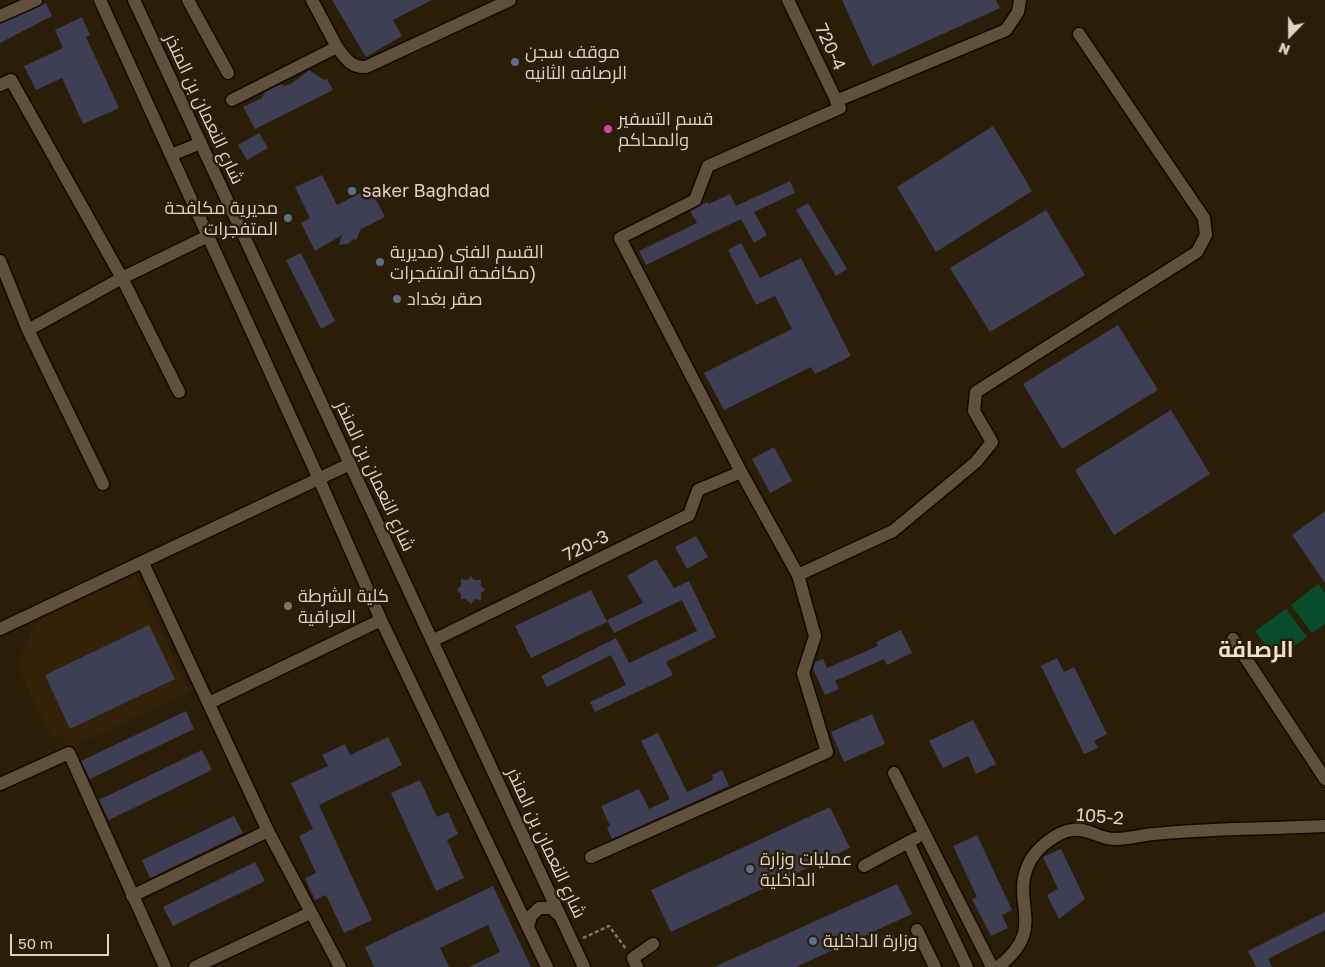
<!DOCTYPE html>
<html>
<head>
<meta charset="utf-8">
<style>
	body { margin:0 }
	#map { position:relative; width:1325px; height:967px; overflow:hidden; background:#2a1e09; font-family:"Golos Text",sans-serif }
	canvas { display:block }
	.north { position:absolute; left:1265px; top:10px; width:50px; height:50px; -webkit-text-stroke:4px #2a1e09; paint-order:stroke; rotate:202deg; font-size:14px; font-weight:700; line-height:20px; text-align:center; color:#ddd4c8 }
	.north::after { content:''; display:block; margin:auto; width:18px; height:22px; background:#ddd4c8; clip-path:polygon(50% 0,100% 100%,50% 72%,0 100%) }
	.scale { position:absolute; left:10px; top:934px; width:99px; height:22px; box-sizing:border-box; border:2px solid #ddd4c8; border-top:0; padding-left:6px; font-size:15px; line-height:18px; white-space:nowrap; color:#ddd4c8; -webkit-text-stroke:4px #2a1e09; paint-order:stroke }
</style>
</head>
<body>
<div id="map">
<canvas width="1325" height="967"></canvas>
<div class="north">N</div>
<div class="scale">50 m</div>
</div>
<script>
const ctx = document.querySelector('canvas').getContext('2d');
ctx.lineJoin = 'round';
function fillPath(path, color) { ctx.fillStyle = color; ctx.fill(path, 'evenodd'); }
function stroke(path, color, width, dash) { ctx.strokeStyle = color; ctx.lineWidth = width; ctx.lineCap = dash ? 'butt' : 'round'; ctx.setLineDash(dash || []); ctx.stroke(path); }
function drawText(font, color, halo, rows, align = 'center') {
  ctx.font = font + ' "Golos Text",Cairo,sans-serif'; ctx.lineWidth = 5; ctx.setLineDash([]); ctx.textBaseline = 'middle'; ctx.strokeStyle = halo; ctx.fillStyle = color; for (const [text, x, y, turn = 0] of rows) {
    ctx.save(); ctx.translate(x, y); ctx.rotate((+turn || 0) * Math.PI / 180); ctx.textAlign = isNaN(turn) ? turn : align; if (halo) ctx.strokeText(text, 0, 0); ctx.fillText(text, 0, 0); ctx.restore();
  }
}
fillPath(new Path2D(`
	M135,575L190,692L68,749L61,735L52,739L17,665L37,620Z`), '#332207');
fillPath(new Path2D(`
	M1318,584L1325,593V624L1312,633L1291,605Z
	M1286,609L1307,637L1276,659L1255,631Z`), '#084c2c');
fillPath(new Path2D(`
	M332,0H432L393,20L402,36L366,57Z
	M842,0H996L1000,8L872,66Z
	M46,3L52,16L0,43V24Z
	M82,17L90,35L86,37L119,108L83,124L62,78L36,90L24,66L63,48L55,30Z
	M309,70L324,80L327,79L333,90L255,129L243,107L262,98L265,92L281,84L284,86L291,84Z
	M993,126L1032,191L936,252L897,187Z
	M259,133L268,148L247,160L238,145Z
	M322,175L337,205L370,188L385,217L361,229L356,240L353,239L348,244L339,245L342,235L315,251L301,223L310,218L295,187Z
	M790,181L795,193L754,212L767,235L754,243L741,219L646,265L639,251L697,223L690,211L707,202L709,204L730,194L736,206Z
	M808,203L847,269L836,276L796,210Z
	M1046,210L1085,275L990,332L950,268Z
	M741,243L760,278L801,258L851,356L815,374L811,367L724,410L704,373L792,329L775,296L756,305L728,250Z
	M301,253L335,321L321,329L286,260Z
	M1118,325L1158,390L1062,449L1023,384Z
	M1171,410L1210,474L1114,535L1075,470Z
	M774,447L792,481L770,493L752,459Z
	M1325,511V583L1292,535Z
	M696,536L708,557L687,569L675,547Z
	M656,559L674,588L689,581L716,637L666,662L673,675L595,712L590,702L626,685L611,655L547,687L541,676L616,638L629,663L697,631L682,600L614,633L607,620L643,603L627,576Z
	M471,576L474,580H481V586L485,590L481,593V600L475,599L471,604L466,599H461V594L457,590L461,586V579L468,580Z
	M591,590L607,622L531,658L515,626Z
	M149,625L175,679L70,729L45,675Z
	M901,630L912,653L887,665L884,659L835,681L839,689L825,695L813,669L815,662L823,659L827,668L878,646L876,642Z
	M1057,658L1064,672L1074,667L1107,734L1094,741L1098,748L1084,754L1041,666Z
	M186,711L194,729L90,779L81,761Z
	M872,714L885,744L844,762L831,732Z
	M973,720L996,764L976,774L968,756L943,768L929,741Z
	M658,733L687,792L713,780L712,775L722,770L729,786L612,839L607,828L610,826L601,806L639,789L649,809L670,799L641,741Z
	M388,737L402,765L319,805L372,920L344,933L326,895L315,900L305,878L316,873L299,836L313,829L291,783L328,766L322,755L345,744L350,755Z
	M202,750L212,770L109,820L99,800Z
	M420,780L437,817L448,812L458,834L447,840L464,878L436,891L391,793Z
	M830,807L850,848L671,932L651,890Z
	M234,816L243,833L150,878L142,860Z
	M977,835L1012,910L1002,915L1008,928L991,936L972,899L977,897L953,846Z
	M1061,849L1085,899L1059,919L1047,895L1058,889L1043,857Z
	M255,862L265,881L173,926L163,907Z
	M897,884L912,914L796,967H714Z
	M493,886L531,967H469L500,952L488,925L440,948L449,967H374L365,947Z
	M1325,912V930L1268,959L1272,967H1256L1248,951Z`), '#3e3e54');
const minor = new Path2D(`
	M100,0L319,479L381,620L547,967
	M134,0L584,967
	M188,0L228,73
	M788,0L840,108L708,166L695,200L620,238L741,472L798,575L893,531L976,462L992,442L974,411L976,392L1197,252L1206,235L1204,218L1079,34
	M0,16L36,0
	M337,47C345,58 351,68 366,67L510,0
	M0,85L11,80L122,278L179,392
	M232,100L337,47L312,0
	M836,101L1006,30L1018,12L1020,0
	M171,155L201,143
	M0,261L28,330L103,484
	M28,330L122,278L208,236
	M143,563L268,831L340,967
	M0,629L350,464
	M1233,639L1325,779
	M432,641L689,515L698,490L741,472
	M209,703L381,620
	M894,773L992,967
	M0,784L69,753L165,967
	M908,842L967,967
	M591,857L827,752L803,673L815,636L798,575
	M864,866L916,838
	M132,896L268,831
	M528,927L531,916L539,908H551L559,915
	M917,930L935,967
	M195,967L310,913
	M637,967L633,958L653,944
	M998,967C1050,927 1008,903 1030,861C1038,847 1057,832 1072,830C1088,827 1100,840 1116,839C1129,839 1141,835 1154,834C1210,828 1268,829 1325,826`);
stroke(minor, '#130700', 15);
stroke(new Path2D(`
	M583,938L609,926L626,949`), '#807665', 2.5, [4, 2.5]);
stroke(minor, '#5f513b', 12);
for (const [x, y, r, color] of [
	[515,62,5,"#5c6f8a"],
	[608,129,5,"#d1479c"],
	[352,191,5,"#5c6f8a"],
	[288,218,5,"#5c6f8a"],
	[380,262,5,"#5c6f8a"],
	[397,299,5,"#5c6f8a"],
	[288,606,5,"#8d6e63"],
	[750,869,5,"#5c6f8a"],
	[813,941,5,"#5c6f8a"]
]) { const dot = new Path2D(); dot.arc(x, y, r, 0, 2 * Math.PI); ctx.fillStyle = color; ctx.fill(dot); stroke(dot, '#2a1e09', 2); }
drawText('18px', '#ddd4c8', '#2a1e09', [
	["720-4",830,47,65],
	["شارع النعمان بن المنذر",204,109,65],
	["شارع النعمان بن المنذر",375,476,65],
	["720-3",586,546,-26],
	["105-2",1100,817,5],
	["شارع النعمان بن المنذر",546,843,65]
]);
drawText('18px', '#ddd4c8', '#2a1e09', [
	["موقف سجن",525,52],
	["الرصافه الثانيه",525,73],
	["قسم التسفير",618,119],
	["والمحاكم",618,140],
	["saker Baghdad",362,191],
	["مديرية مكافحة",278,208,"right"],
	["المتفجرات",278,229,"right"],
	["القسم الفني (مديرية",390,252],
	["مكافحة المتفجرات)",390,273],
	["صقر بغداد",407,299],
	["كلية الشرطة",298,596],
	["العراقية",298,617],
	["عمليات وزارة",760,859],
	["الداخلية",760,880],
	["وزارة الداخلية",823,941]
], 'left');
drawText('bold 22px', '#f2e0c8', '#2a1e09', [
	["الرصافة",1256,650]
]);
</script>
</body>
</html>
